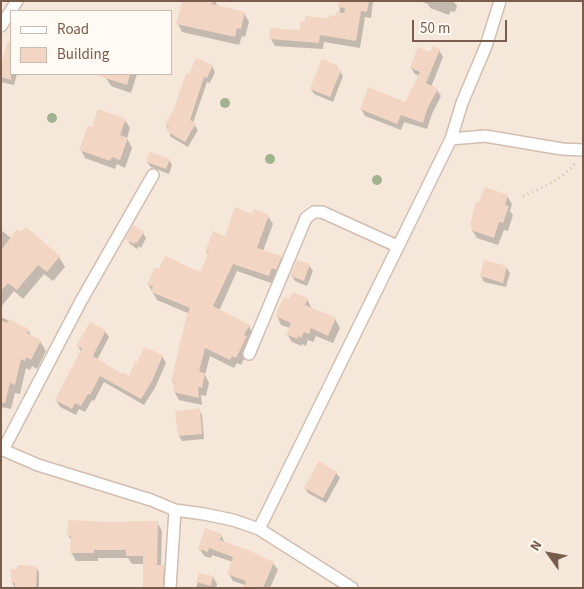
<!DOCTYPE html>
<html>
<head>
<meta charset="utf-8">
<style>
	body { margin:0 }
	#map { position:relative; width:584px; height:589px; overflow:hidden; background:#fdf6ec; font-family:"Source Sans 3",sans-serif }
	canvas { display:block }
	.frame { position:absolute; inset:0; border:2px solid #7a5c4d; pointer-events:none }
	.legend { position:absolute; left:10px; top:10px; width:162px; height:65px; box-sizing:border-box; background:#fffaf3; border:1px solid #cabbb1; margin:0; padding:6px 9px; list-style:none; font-size:15px; color:#7a5c4d }
	.legend li { display:flex; align-items:center; gap:10px; height:25px }
	.legend b { width:25px; border:1px solid #cabbb1 }
	.north { position:absolute; left:524px; top:529px; width:50px; height:50px; -webkit-text-stroke:4px #fffaf3; paint-order:stroke; rotate:302deg; font-size:14px; font-weight:700; line-height:20px; text-align:center; color:#7a5c4d }
	.north::after { content:''; display:block; margin:auto; width:18px; height:22px; background:#7a5c4d; clip-path:polygon(50% 0,100% 100%,50% 72%,0 100%) }
	.scale { position:absolute; left:412px; top:20px; width:95px; height:22px; box-sizing:border-box; border:2px solid #7a5c4d; border-top:0; padding-left:6px; font-size:15px; line-height:18px; white-space:nowrap; color:#7a5c4d; -webkit-text-stroke:4px #fffaf3; paint-order:stroke }
</style>
</head>
<body>
<div id="map">
<canvas width="584" height="589"></canvas>
<div class="frame"></div>
<ul class="legend">
<li><b style="height:6px;background:#fff"></b>Road</li>
<li><b style="height:14px;background:#f3d5c3"></b>Building</li>
</ul>
<div class="north">N</div>
<div class="scale">50 m</div>
</div>
<script>
const ctx = document.querySelector('canvas').getContext('2d');
ctx.lineJoin = 'round';
function fillPath(path, color) { ctx.fillStyle = color; ctx.fill(path, 'evenodd'); }
function stroke(path, color, width, dash) { ctx.strokeStyle = color; ctx.lineWidth = width; ctx.lineCap = dash ? 'butt' : 'round'; ctx.setLineDash(dash || []); ctx.stroke(path); }
fillPath(new Path2D(`
	M1,1H583V588H1ZM11,11H171V74H11Z`), '#f5e8da');
fillPath(new Path2D(`
	M190,1H215L218,7L244,13L249,22L245,37L242,36L239,45L182,32L178,24Z
	M341,1H373L371,18L365,17L360,48L324,42L323,49L275,46L271,39L301,32L336,17L339,14Z
	M419,1H453L457,6L455,12L451,11L449,15L430,8L428,4Z
	M8,46L11,47V74H17L14,85L1,82V65H3Z
	M439,50L443,57L431,87L437,90L441,96L432,114L427,129L404,122L401,130L365,116L361,109L406,104L419,76L415,74L411,68L431,53Z
	M212,66L215,72L210,83L207,82L193,123L198,130L188,147L171,137L166,124Z
	M336,66L343,76L333,102L314,94L311,89Z
	M107,74H137L131,93L111,86L106,78Z
	M125,120L130,128L127,138L132,148L125,168L117,164L115,169L85,158L81,150L92,129Z
	M169,160L172,165L169,174L151,167L147,162Z
	M507,196L512,204L510,211L513,215L508,231L504,230L498,245L477,238L472,230V218L479,203Z
	M253,215L268,216L273,224L263,251L281,257L286,266L274,284L237,271L219,311L249,326L253,334L251,345L241,365L237,363L234,368L210,356L205,375L209,383L206,396L201,395L202,405L179,400L174,391L175,386L173,382L190,314L157,300L148,284L160,271L201,273L209,256L206,252Z
	M26,229L59,257L65,267L53,281L44,274L23,299L14,291L1,307V230L11,238L21,234Z
	M143,233L146,238L141,248L139,246L137,249L130,244L127,239Z
	M309,265L313,271L307,286L295,281L291,275Z
	M507,268L510,273L506,287L484,282L481,276Z
	M293,293L307,299L312,309L335,319L340,328L333,343L316,336L313,342L308,340L306,346L302,344V346L292,342L287,334L290,328L281,325L277,316L290,301Z
	M1,317L28,330L32,337L40,341L46,351L37,369L32,366L30,370L26,368L20,394L15,393L11,409L1,407Z
	M105,331L109,337L97,360L122,376L129,377L162,356L166,363L155,388L144,405L104,382L94,401L92,400L85,412L79,409L76,415L60,407L56,400L81,352L78,346Z
	M199,409L202,415L204,439L182,441L179,436Z
	M336,473L340,478L326,503L308,493L305,488Z
	M157,522L162,531L161,566H163L168,574L167,588H144V564H132L128,558H98V561H76L71,552L72,541L68,535L110,523Z
	M221,535L225,543L247,551L273,563L278,570L270,588H244L245,585L233,581L229,574L233,562L212,555L211,558L204,556L199,548Z
	M36,567L39,572V588H15L12,582Z
	M200,574L213,577L217,584L216,588H196Z`), '#0003');
fillPath(new Path2D(`
	M182,1H213L212,4L245,12L241,29L237,28L235,37L176,24Z
	M339,1H369L367,12L361,11L356,41L320,35L319,43L269,39L270,28L300,30L301,21H305V16L329,18V15L335,16L336,12L344,13L345,8L338,7Z
	M7,42H11V80L1,77V67Z
	M433,46L440,49L426,83L438,89L428,107L423,123L401,115L397,124L360,109L368,87L405,102L420,72L410,68L418,47L430,52Z
	M196,58L213,65L207,78L204,77L190,120L196,123L185,142L166,131L169,127L165,124L174,109L186,73L189,74Z
	M322,59L337,65L336,68L341,70L330,97L310,89Z
	M99,74H130L127,85L99,76Z
	M98,109L126,119L120,135L128,138L120,160L112,157L110,161L79,150L88,126L92,127Z
	M150,152L170,159L166,169L146,162Z
	M485,187L508,195L505,205L509,206L503,223L499,222L494,238L471,230L472,227L470,226L476,201L479,202Z
	M235,207L252,214L254,209L269,215L257,248L282,256L276,270L272,268L269,276L233,264L213,306L250,325L244,335L247,336L236,358L232,356L230,360L205,348L199,372L205,373L202,388L198,387L199,398L173,392L175,383L171,382L186,318L190,308L151,292L153,287L147,284L155,267L159,269L165,256L200,272L209,253L205,252L213,231L225,236Z
	M133,225L144,232L137,243L135,242L134,244L125,239Z
	M26,227L60,256L47,272L38,265L17,290L8,283L1,291V250L17,229L21,232Z
	M297,260L310,264L304,281L290,276Z
	M484,260L507,266L503,283L480,276Z
	M293,292L308,298L305,305L336,318L328,336L311,328L309,334L304,332L301,338L298,336L297,339L286,334L291,323L275,316L284,297L289,299Z
	M8,319L29,329L27,333L41,340L31,360L26,357L25,361L21,359L15,385L10,383L5,403H1V320L7,323Z
	M90,322L106,330L93,356L122,374L123,372L129,376L135,361L137,362L144,347L163,355L152,381L141,399L100,376L90,395L88,394L81,406L75,403L72,409L55,400L82,348L76,346Z
	M200,408L202,434L178,436L175,411Z
	M319,461L337,472L323,498L304,488Z
	M68,520L110,522L158,521L157,565H164L163,588H143V556H126V550H94V553H70L71,536H67Z
	M205,528L222,534L220,540L248,550L274,562L263,588H243L246,581L227,574L233,557L209,548L208,552L198,549Z
	M17,565L37,566L36,588H15V583H11V569H17Z
	M199,573L213,576L211,586L196,582Z`), '#f3d5c3');
const minor = new Path2D(`
	M1,26L17,1
	M451,139L485,136L562,149L583,150
	M249,354L306,218L314,212H322L397,246
	M1,449L38,465L151,500L175,510L204,514L233,520L259,529L352,588
	M3,450L81,301L153,175
	M259,529L451,139L462,103L486,46L500,1
	M170,588L175,510`);
stroke(minor, '#d1beb0', 14);
stroke(new Path2D(`
	M523,196C543,188 564,178 577,161`), '#d9b8a5', 2.5, [1, 4]);
stroke(minor, '#fff', 11);
ctx.fillStyle = '#a0b28e';
for (const [x, y] of [
	[225,103],
	[52,118],
	[270,159],
	[377,180]
]) { ctx.beginPath(); ctx.arc(x, y, 5, 0, 2 * Math.PI); ctx.fill(); }
</script>
</body>
</html>
